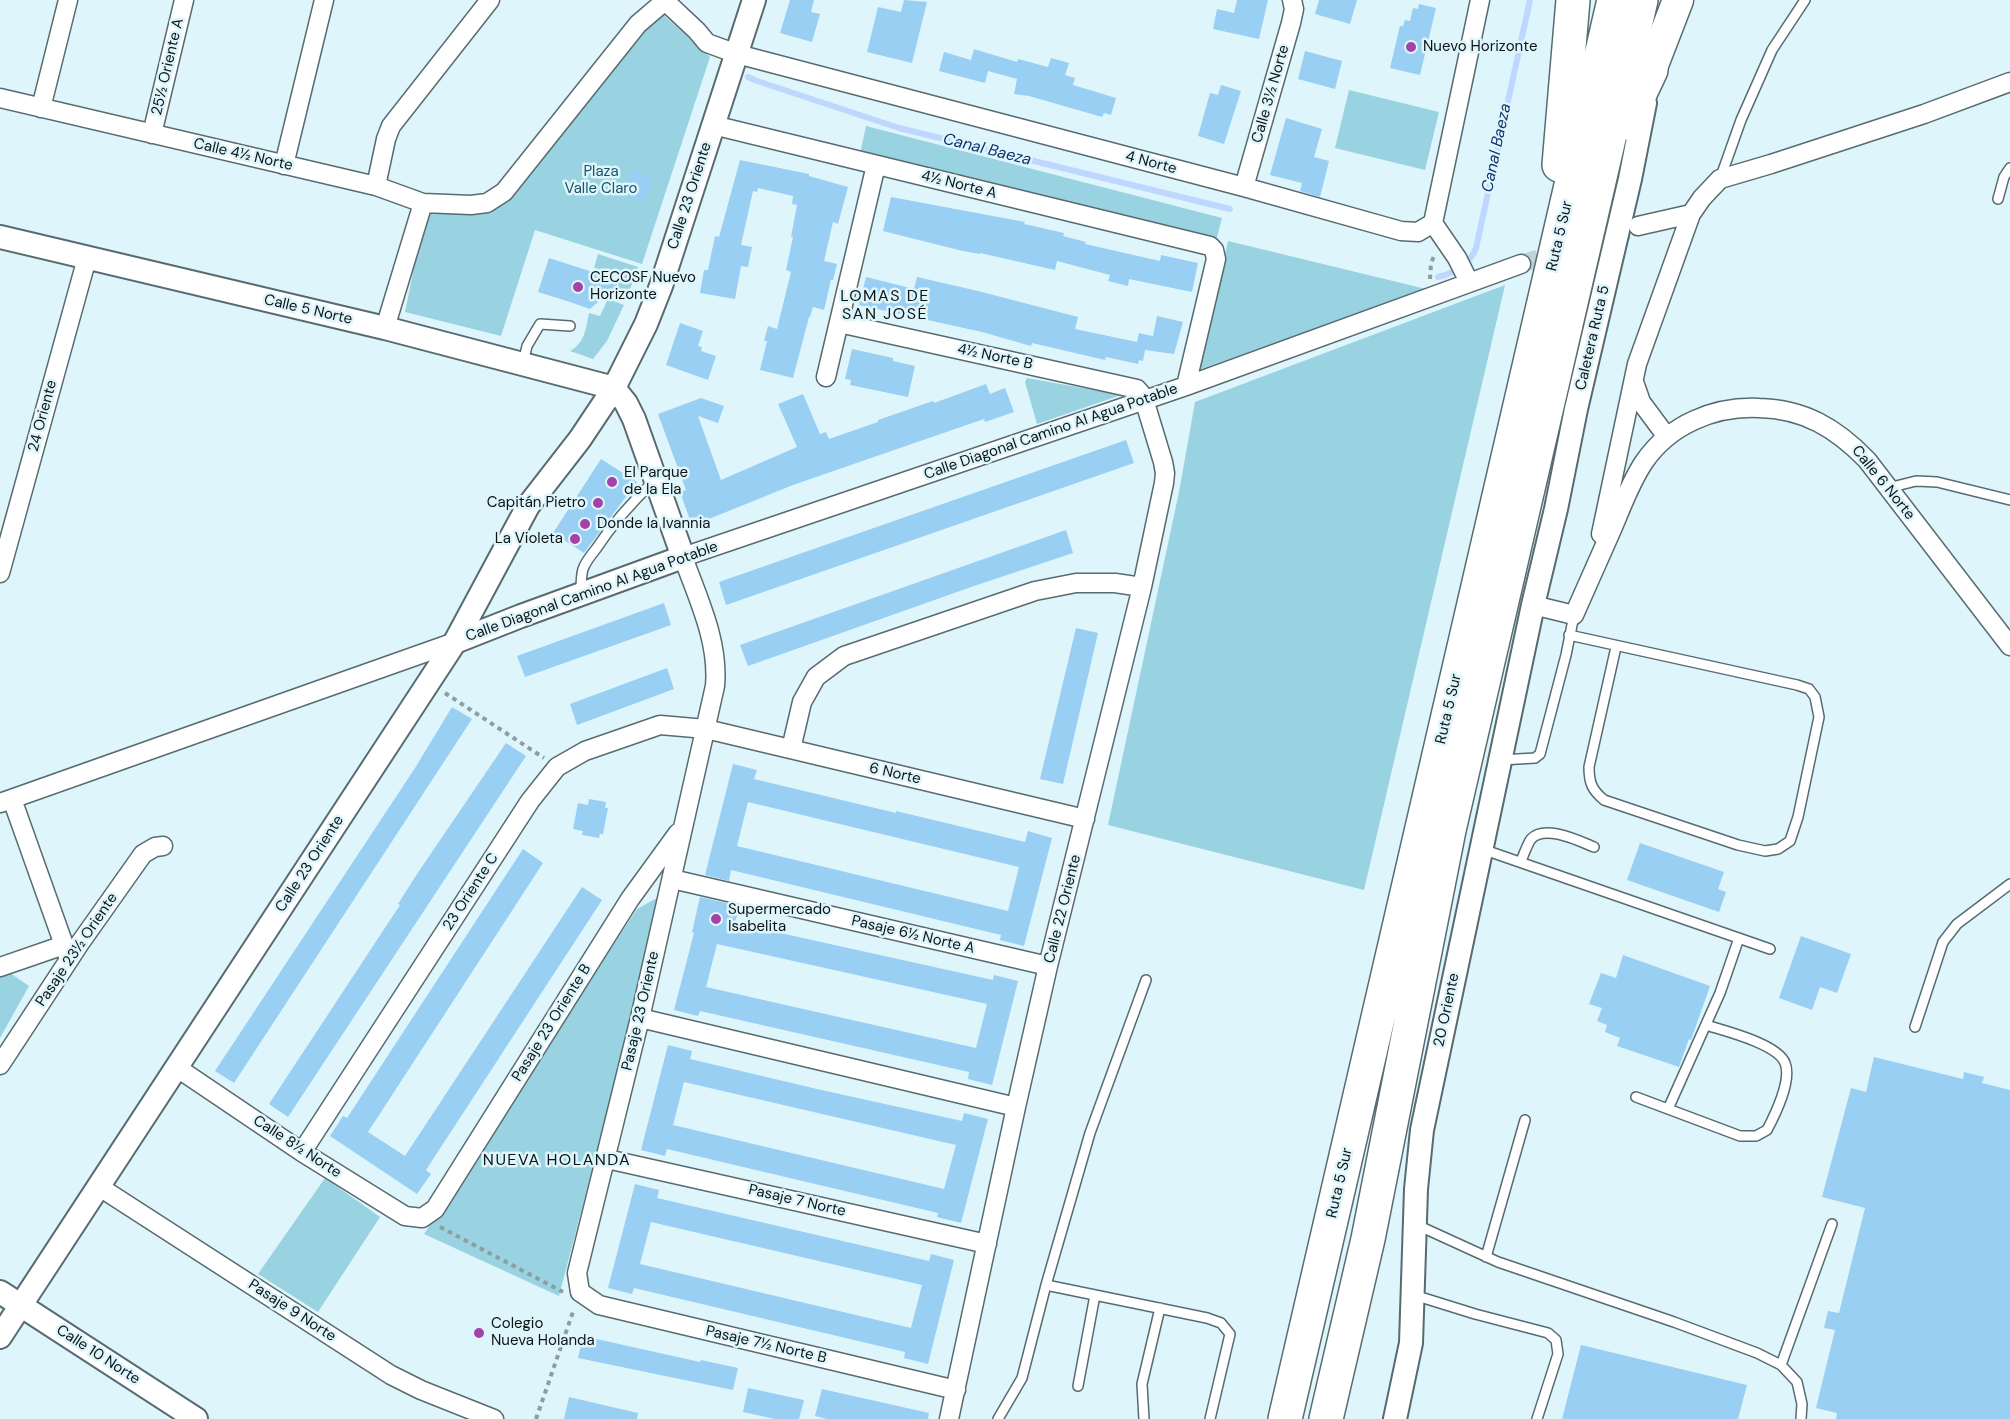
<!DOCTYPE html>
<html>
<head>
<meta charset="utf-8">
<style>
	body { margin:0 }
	canvas { display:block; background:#def5fb }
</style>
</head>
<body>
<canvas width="2010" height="1419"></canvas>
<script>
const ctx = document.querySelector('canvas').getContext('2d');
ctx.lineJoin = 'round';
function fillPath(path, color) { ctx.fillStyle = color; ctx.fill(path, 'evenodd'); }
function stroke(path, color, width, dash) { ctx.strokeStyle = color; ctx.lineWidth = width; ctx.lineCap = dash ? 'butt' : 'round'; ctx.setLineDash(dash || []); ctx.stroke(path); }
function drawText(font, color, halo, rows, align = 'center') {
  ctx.font = font + ' "DM Sans",sans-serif'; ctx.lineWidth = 5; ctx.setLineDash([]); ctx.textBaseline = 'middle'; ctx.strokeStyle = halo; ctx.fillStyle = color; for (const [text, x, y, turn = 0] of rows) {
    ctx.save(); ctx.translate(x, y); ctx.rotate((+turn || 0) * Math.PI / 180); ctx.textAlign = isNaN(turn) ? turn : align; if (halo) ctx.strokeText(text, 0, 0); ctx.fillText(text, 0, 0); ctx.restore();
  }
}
fillPath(new Path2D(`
	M659,11L710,57L642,264L535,230L501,336L405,312L427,203L488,205Z
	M1349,90L1439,112L1425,170L1335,148Z
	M866,126L1222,218L1216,241L860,154Z
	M1228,241L1426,289L1198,370Z
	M598,254L638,267L627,298L616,293L621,276L594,268Z
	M1505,285L1364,890L1108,825L1179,492L1195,402Z
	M608,299L624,305L607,341L593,359L570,351C585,343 586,328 589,313L600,316Z
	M1027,378L1121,395L1037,424L1025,382Z
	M664,894L559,1296L424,1234L637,909Z
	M10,973L29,986L0,1038V976Z
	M325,1178L380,1217L318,1312L258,1274Z`), '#99d2e1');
stroke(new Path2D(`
	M748,77L757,81L899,128L1230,209
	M1438,277C1454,273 1470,264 1476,248L1530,0`), '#bfd7fe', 6);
fillPath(new Path2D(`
	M790,0H814L811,12L820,14L812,42L780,33Z
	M904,0L927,2L912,63L867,52L878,7L901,12Z
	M1237,0H1268L1259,39L1213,29L1217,9L1234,13Z
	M1319,0H1357L1350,24L1315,14Z
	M1419,4L1436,8L1420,75L1390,68L1400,26H1403L1405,20L1410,21L1413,8L1418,9Z
	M974,49L1017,62L1018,59L1048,67L1051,58L1069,63L1065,75L1075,78L1073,85L1116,98L1111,115L1104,113L1102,117L1029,96L1014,94L1017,79L988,71L985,83L939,71L944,52L971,60Z
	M1305,51L1342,61L1335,89L1298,79Z
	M1221,85L1241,91L1224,144L1198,136L1210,93L1218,95Z
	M1286,118L1322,129L1314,157L1329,161L1320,197L1300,191L1302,183L1270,175Z
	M740,160L809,174V176L848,187L838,224L833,222L824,261L837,264L833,280H831L824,310L813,307L810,317H809L793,378L760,370L767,341H764L768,326L777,329L791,272L786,270L793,237H791L797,205L792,204L793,196L758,188L757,192L753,191L741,245L752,247L748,267L741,266L735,299L700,293L704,270H708L715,236L719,237Z
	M631,169L653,177L645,203L622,195Z
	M891,197L1025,222L1024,224L1064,233L1063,236L1086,242L1085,244L1160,261L1161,255L1198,263L1192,292L1129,279L1128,286L1108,281L1110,275L1057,261L1055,270L980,253V254L963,251L883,231Z
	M549,258L621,281L590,309L570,302L538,292Z
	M866,277L914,289L917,277L978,291L1078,317L1075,329L1137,342L1139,333L1153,336L1157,316L1183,322L1174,354L1145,350L1143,361L1139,360L1138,364L1106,357L1105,360L1032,343L1031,346L982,332L859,305Z
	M680,323L703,331L698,346L702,347L701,351L716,356L708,380L666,365Z
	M852,349L893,358V361L915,366L908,397L850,385L851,380L845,379Z
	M986,384L990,394L1005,388L1014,412L985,422L984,419L955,429L793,485L699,523L697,517L690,520L680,492L686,490L658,414L701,398L724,406L718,423L698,416L721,480L797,447L778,404L803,394L820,434L826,432L829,439L878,422V420L933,401L934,403Z
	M1126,440L1134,463L726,605L719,582Z
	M601,459L637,482L584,553L553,533Z
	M1066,530L1073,553L974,586L748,666L740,645Z
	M664,603L671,625L525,677L517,656Z
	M1076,628L1098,633L1063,784L1040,779Z
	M667,668L674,689L577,725L570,704Z
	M452,707L472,719L234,1083L215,1071L415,768Z
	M506,743L526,756L288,1117L269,1104L400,905L398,904L417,874Z
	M733,764L757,770L754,779L896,813V811L1025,842L1028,831L1052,838L1024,946L1000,940L1001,935L731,870L729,881L705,875ZM748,802L1019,867L1008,911L737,846Z
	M589,799L606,802L605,808H608L603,834H600L599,838L582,835L583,831L573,829L578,803L588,805Z
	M1640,843L1724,872L1718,889L1726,892L1719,912L1627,880Z
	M523,849L543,863L368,1132L405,1156L582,887L602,900L426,1170L431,1174L417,1194L330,1136L343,1116L347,1118Z
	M700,897L739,906L735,923L993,980L994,975L1018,981L992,1085L968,1079L969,1072L700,1011L698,1016L674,1010L694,933L692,932ZM717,944L987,1004L976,1048L706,987Z
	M1801,936L1851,954L1837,993L1820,987L1812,1010L1779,998Z
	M1623,955L1710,986L1691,1040L1689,1039L1679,1067L1617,1046L1620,1038L1605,1032L1607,1025L1597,1021L1602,1008L1589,1004L1601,973L1616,978Z
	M668,1045L692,1051L690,1059L817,1089L962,1121L964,1113L988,1119L961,1223L937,1217L938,1213L667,1149L665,1156L641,1150ZM684,1082L956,1145L944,1189L673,1125Z
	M1874,1057L1963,1079L1964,1072L1984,1077L1982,1083L2010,1090V1419H1836L1837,1413L1816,1408L1835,1330L1824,1328L1828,1311L1839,1313L1865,1208L1822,1197L1851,1088L1866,1092Z
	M635,1184L659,1190L657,1198L929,1261L931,1254L954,1260L928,1364L904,1358L905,1352L634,1288L632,1294L608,1288ZM651,1222L922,1285L911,1328L640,1264Z
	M583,1336L700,1362L701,1360L738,1368L733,1390L578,1358Z
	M1581,1345L1747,1385L1738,1419H1562Z
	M748,1388L804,1400L799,1419H775L743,1412Z
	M822,1389L929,1413L928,1419H827L815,1416Z
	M569,1397L638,1413L637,1419H564Z`), '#99cff3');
stroke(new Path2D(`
	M1521,264L1628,230`), '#bed3d9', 18, [18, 9]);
const service = new Path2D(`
	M1720,179L1741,120L1772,50L1805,0
	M1998,199L2004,177L2010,168
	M523,363L527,346L540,324L570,326
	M1888,488L1916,481L1937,482L2010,500
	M581,592C581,584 581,576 583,569C586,561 591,555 596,549C613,523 633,501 655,480
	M1569,635L1797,685L1809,689L1815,697L1819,717L1798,817L1790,841L1778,849L1765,851L1738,845L1604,800C1592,790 1589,783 1589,767L1616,647
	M1501,760L1535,758L1540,754L1566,655L1574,615
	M1482,849L1770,949
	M1521,861C1524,854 1527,845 1531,839C1545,824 1579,841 1594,847
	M1915,1027L1943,942L1957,924L2010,884
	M1636,1097L1740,1136H1756L1767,1130C1775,1115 1792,1080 1785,1063C1778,1044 1725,1031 1706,1025
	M1668,1109L1720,993L1739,938
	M1417,1225L1498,1262L1674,1322L1757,1353L1781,1365L1797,1382L1802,1404L1801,1419
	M1486,1257L1525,1120
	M1046,1285L1090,1133L1146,980
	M1414,1295L1475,1314L1548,1333L1556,1340L1558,1354L1537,1419
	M1781,1365L1832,1224
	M1078,1386L1095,1295
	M998,1419L1022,1378L1046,1285L1207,1318L1221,1323L1230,1334L1210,1419
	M1144,1419L1142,1384L1160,1308`);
const minor = new Path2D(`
	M664,0L697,31L707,43L737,54L1244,187L1401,231L1418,232L1433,223L1480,0
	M0,98L376,186L423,203L471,205L487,203L504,192L638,24L665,1
	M41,108L68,0
	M713,125L1210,246L1214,250L1216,259L1186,386
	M152,134L184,0
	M284,165L324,0
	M376,186L386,139L391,126L490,0
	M1244,187L1291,23L1294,9L1292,0
	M1433,223L1457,258L1469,282
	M1638,226L1691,214L1702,198L1720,179L1771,164L1924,114L2010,82
	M839,323L1137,389L1143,396L1163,462L1165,473L1164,483L1142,587L1048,966L1016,1107L949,1419
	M385,328L423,203
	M826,377L876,165
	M1634,382L1641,402L1667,437
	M1601,534L1637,364L1691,214
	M0,573L87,258
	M1533,605L1574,615C1587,586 1600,557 1613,527C1622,506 1631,481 1644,462C1670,424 1715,406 1759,408C1804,409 1836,428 1867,460L2010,646
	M791,749L802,702L816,677L844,656L1035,591L1076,583H1115L1142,587
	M12,799L69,959
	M0,803L455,642
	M672,879L1048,966
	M0,967L64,945
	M640,1018L1016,1107
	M0,1065L80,943L143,854L155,847L163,846
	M176,1067L302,1152L405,1216L422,1218L435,1209L630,899L678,833
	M302,1152L530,801L557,767L585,751L660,725L706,729L1085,819
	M607,1159L987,1244
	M98,1186L391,1375L421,1390L494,1419
	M956,1390L599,1305L580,1292L577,1273L640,1018L715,686C719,641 698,599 683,557L1186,386L1521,264`);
const tertiary = new Path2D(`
	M0,237L385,328L614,388
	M455,642L521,616L683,557L634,419L626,403L614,388
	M0,1292L196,1419
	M0,1337L455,642L528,506L580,439L614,388L646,324L661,286L754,0
	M1395,1419L1411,1343L1416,1189L1422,1130L1533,605L1556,509L1576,409L1630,179L1645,103`);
const trunk = new Path2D(`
	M1651,70L1678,0`);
const motorway = new Path2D(`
	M1626,123L1651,70
	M1559,165L1573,0
	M1285,1419L1614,0
	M1326,1419L1368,1239L1449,830L1641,0`);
stroke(service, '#576b71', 12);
stroke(minor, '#576b71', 21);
stroke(tertiary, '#576b71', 26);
stroke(trunk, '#576b71', 33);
stroke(motorway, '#576b71', 36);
stroke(new Path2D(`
	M1430,279L1431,263L1435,254
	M445,693L544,758
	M440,1227L563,1292
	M536,1419L574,1309`), '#8c9ea2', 4, [4.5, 4.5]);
stroke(service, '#fff', 9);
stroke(minor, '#fff', 18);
stroke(tertiary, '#fff', 22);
stroke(trunk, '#fff', 30);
stroke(motorway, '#fff', 33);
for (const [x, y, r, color] of [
	[1411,47,6,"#a542a8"],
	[578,287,6,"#a542a8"],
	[612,482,6,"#a542a8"],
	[598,503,6,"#a542a8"],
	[585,524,6,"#a542a8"],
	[575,539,6,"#a542a8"],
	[716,919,6,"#a542a8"],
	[479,1333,6,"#a542a8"]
]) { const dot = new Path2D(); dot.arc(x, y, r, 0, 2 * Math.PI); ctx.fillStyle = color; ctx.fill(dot); stroke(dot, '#def5fb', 2); }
drawText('15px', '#0c1416', '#def5fb', [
	["Nuevo Horizonte",1423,47],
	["CECOSF Nuevo",590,278],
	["Horizonte",590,295],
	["El Parque",624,473],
	["de la Ela",624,490],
	["Capitán Pietro",586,503,"right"],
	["Donde la Ivannia",597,524],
	["La Violeta",563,539,"right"],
	["Supermercado",728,910],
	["Isabelita",728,927],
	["Colegio",491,1324],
	["Nueva Holanda",491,1341]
], 'left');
drawText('15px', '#0c1416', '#def5fb', [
	["25½ Oriente A",168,67,-77],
	["Calle 3½ Norte",1271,94,-74],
	["Calle 4½ Norte",243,155,13],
	["4 Norte",1151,163,15],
	["4½ Norte A",959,185,14],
	["Calle 23 Oriente",690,196,-72],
	["Ruta 5 Sur",1560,236,-77],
	["Calle 5 Norte",308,310,13],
	["Caletera Ruta 5",1593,338,-77],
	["4½ Norte B",995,357,12],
	["24 Oriente",43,416,-75],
	["Calle Diagonal Camino Al Agua Potable",1051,432,-19],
	["Calle 6 Norte",1883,483,51],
	["Calle Diagonal Camino Al Agua Potable",592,592,-20],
	["Ruta 5 Sur",1449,709,-77],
	["6 Norte",895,774,13],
	["Calle 23 Oriente",310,864,-57],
	["23 Oriente C",471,892,-57],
	["Calle 22 Oriente",1063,909,-76],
	["Pasaje 6½ Norte A",913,935,13],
	["Pasaje 23½ Oriente",77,950,-56],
	["20 Oriente",1447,1010,-78],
	["Pasaje 23 Oriente",641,1011,-77],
	["Pasaje 23 Oriente B",552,1023,-58],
	["Calle 8½ Norte",297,1147,33],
	["Ruta 5 Sur",1340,1183,-77],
	["Pasaje 7 Norte",797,1201,13],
	["Pasaje 9 Norte",292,1311,33],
	["Pasaje 7½ Norte B",766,1345,13],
	["Calle 10 Norte",98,1355,33]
]);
drawText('15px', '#1a5563', '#def5fb', [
	["Plaza",601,172],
	["Valle Claro",601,189]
]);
drawText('italic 16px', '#103069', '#def5fb', [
	["Canal Baeza",1497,148,-78],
	["Canal Baeza",987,150,14]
]);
ctx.letterSpacing = '1.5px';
drawText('16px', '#0c1416', '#def5fb', [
	["LOMAS DE",885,297],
	["SAN JOSÉ",885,315],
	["NUEVA HOLANDA",557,1161]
]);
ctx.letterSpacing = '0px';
</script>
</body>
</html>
